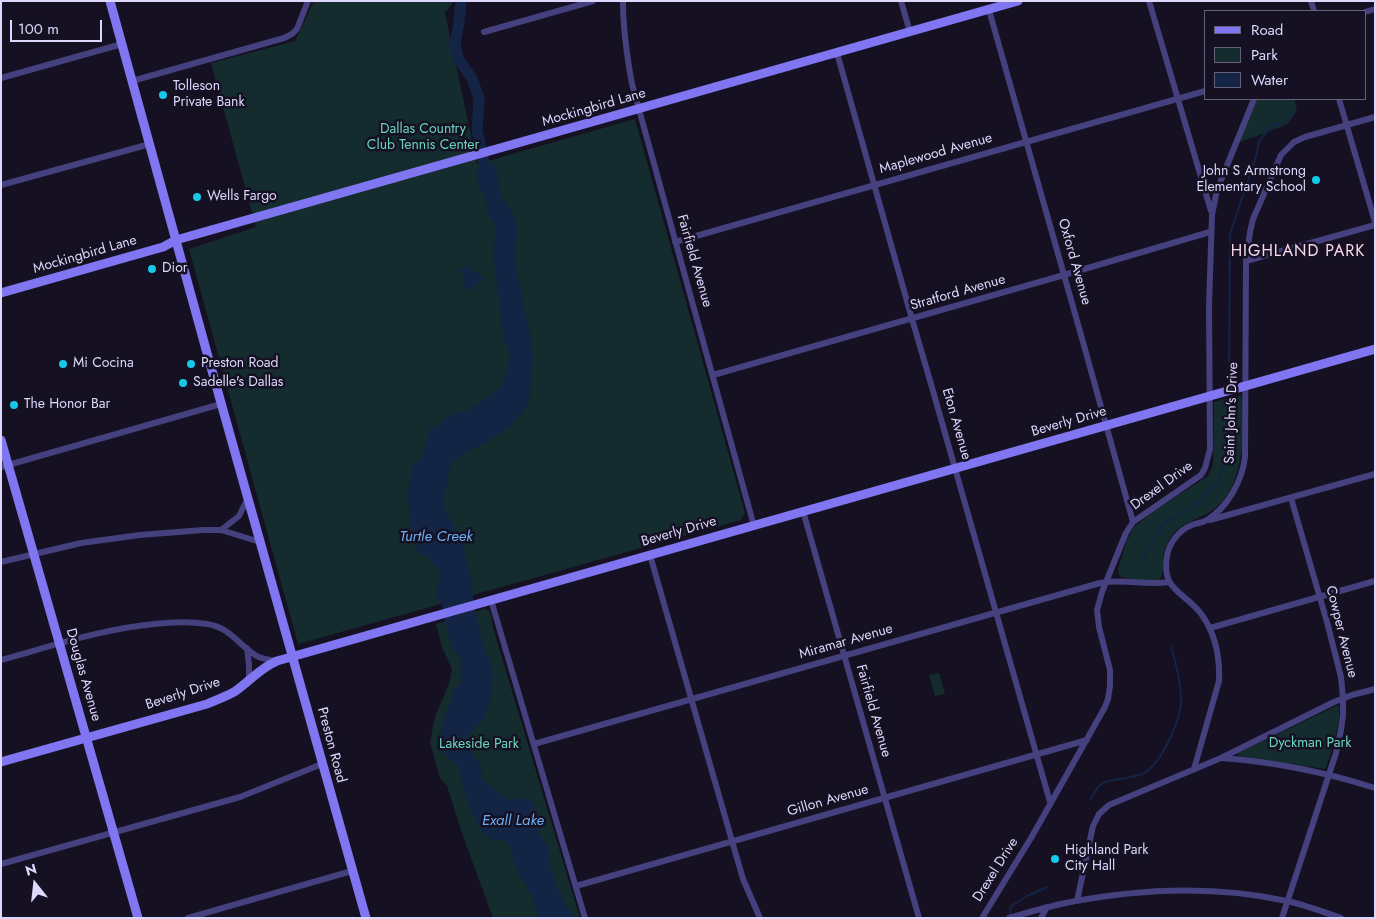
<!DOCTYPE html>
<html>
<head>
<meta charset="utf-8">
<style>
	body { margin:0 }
	#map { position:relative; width:1376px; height:919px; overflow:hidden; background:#151123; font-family:Jost,sans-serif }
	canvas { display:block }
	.frame { position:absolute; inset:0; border:2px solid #ddd7fb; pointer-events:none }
	.legend { position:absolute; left:1204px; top:10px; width:162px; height:90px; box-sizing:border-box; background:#151123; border:1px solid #656079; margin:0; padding:6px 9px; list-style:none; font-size:15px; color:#ddd7fb }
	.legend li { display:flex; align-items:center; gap:10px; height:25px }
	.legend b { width:25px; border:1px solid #656079 }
	.north { position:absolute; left:10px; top:859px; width:50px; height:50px; -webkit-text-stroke:4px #151123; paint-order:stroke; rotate:344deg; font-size:14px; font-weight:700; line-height:20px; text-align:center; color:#ddd7fb }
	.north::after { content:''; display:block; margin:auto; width:18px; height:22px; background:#ddd7fb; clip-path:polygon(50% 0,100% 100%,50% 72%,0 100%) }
	.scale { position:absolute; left:10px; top:20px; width:92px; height:22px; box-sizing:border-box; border:2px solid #ddd7fb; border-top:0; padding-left:6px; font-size:15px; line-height:18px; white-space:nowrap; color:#ddd7fb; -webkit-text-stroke:4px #151123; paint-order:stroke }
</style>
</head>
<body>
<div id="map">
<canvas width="1376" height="919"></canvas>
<div class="frame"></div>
<ul class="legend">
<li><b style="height:6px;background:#8076f2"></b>Road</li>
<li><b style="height:14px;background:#142c2d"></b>Park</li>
<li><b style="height:14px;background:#132445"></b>Water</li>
</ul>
<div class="north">N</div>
<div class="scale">100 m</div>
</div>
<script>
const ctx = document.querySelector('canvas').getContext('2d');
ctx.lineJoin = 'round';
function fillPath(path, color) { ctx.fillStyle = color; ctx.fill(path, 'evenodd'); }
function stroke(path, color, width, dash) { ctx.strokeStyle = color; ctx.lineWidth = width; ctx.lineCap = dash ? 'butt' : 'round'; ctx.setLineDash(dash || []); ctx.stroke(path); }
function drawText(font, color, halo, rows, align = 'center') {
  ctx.font = font + ' Jost,sans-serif'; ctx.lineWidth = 5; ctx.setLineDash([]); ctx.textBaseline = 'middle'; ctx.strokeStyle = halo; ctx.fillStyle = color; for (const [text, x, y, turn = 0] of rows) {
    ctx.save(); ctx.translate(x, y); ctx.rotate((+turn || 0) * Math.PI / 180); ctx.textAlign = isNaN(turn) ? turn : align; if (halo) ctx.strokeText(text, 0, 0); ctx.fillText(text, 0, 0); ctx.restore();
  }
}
fillPath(new Path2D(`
	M314,1H454L445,13L477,164L635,119L745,513L741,520L298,644L189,249L256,227L211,63L295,41Z
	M1257,99H1294L1297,110L1288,124L1238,143Z
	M1241,395C1245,430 1245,486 1214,509C1199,520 1185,520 1172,535C1167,542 1163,552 1163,560C1163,567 1164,572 1160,579C1149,584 1133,579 1121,577L1118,573V569L1127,540L1134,527L1154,511L1208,476L1213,465L1214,402Z
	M484,609L490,611L494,631L580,918H493L464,839L447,786L440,778L430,743L435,716L446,691L450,680L452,669L442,647L436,624Z
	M939,673L945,694L935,696L929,675Z
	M1338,705C1343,717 1331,754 1326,767L1325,769L1238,756V753Z`), '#142c2d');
fillPath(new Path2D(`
	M495,164L501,195L514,215L518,231L514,256L520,287L530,334L533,358L529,401L519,417L510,426L486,443L468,451L451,464L447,477L448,483L444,495L445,511L462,538L467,565L472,579L473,599L480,633L483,646L490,662L493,673L492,684L494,690C488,698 490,708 485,717C480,726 471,729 466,739L472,755L478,761L482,769V779L506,799C515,801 527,794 534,804C537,808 535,812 535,816C536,821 538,829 540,834C543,841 550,848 550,855C550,861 549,865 551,870C554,881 560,896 566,906C569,910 573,912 575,918H539L534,901L525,883L519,875L518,871L514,864L512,849L507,842C501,840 493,841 488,837C470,823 463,785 458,764L451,760L443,752L440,736L442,726L454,691L461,682L462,665L460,657L451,647L442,606L436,595V592L439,579V572L429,558L418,552L414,539L411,532L408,495L409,481L414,464L422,457L430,428L436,427L453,413L464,412L471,409L501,387L504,381L511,354L504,340L500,309L493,252L495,241V227L493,221L490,218L484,194L477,184L478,174L475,170Z
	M468,265L473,272L472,274L478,271L484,280L467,291L461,281L465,279L460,270L462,268Z`), '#132445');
stroke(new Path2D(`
	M1229,378L1230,234L1256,157L1259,141L1272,125L1287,122L1290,113
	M1142,563C1148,549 1154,534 1165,523C1169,518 1175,517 1181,514C1192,509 1212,491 1218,480C1230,457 1229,427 1229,402
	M1091,799C1093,795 1096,789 1099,786C1109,777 1131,780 1144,773C1162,763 1183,716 1181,696C1180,679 1176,663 1171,647
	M1010,915L1011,906L1029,895L1047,887`), '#132445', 2);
stroke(new Path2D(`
	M461,1L459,22L455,44L458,58L472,79L479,98L477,130L485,167L490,181`), '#132445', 11);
stroke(new Path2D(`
	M623,1C623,29 627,57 632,84L754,526
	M901,1L910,32
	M1149,1L1211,211
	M1311,1L1314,11
	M989,10L1083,342L1133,522
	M1365,12L1375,9
	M484,32L593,1
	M837,53L912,319L931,384L1050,802
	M1,78L122,44
	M132,81L284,38L292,34L297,29L308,1
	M1339,99L1375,222
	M1,185L150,144
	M675,242L1205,91
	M1246,261L1375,225
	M713,375L1064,275L1210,232
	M1,467L221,404
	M803,511L919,918
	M1210,520L1375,474
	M221,530L239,516L248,498
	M650,555L732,841L743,879L760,918
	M1,562L81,543L140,535L203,530H221L260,542
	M491,600L585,918
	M1210,628L1375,581
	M247,648L249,665V680
	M1,660C52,646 102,629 154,624C171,622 190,621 207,624C229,627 238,644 255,655C261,659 269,660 277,661
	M534,744L1100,583C1123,578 1146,586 1168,582
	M1222,758C1274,762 1325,772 1375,788
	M1194,769L1219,681C1220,657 1216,635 1202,615C1186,592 1161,592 1167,556C1169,543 1179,530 1192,525C1197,523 1202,523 1207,520C1228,507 1242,481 1245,457L1246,261L1250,232L1253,219L1281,155L1294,142L1305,137L1375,117
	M1,864L240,797L322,764
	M576,886L1087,740
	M1077,901L1093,826L1099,814L1109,805L1221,758L1334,702L1352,695L1375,689
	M188,918L352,871
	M982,918L1031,838L1105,707L1108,699L1110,686V670L1099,627L1097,610L1102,592L1119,550L1126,533L1133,522L1201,475L1205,468L1210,449L1209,306L1212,215L1217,190L1254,99
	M1009,918C1026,913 1043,908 1061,904C1134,889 1213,885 1287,901C1305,905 1324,912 1341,918
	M1041,918L1047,907
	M1282,918L1336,753L1341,730L1343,715V698L1341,677L1327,622L1291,498`), '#45407e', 6);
stroke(new Path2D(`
	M110,1L207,353L366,918
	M1,293L163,247L176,240L1018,1
	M1,440L138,918
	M1,762L207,704C216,700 225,697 234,692C249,682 260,668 277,661L1375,349`), '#8076f2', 9);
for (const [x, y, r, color] of [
	[163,95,5,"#15c9e8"],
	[1316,180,5,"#15c9e8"],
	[197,197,5,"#15c9e8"],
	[152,269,5,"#15c9e8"],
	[63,364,5,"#15c9e8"],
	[191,364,5,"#15c9e8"],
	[183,383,5,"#15c9e8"],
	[14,405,5,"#15c9e8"],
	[1055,859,5,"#15c9e8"]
]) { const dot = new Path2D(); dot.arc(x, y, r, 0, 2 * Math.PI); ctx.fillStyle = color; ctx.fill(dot); stroke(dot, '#151123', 2); }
drawText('14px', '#ddd7fb', '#151123', [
	["Tolleson",173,87],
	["Private Bank",173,103],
	["John S Armstrong",1306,172,"right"],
	["Elementary School",1306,188,"right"],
	["Wells Fargo",207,197],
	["Dior",162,269],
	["Mi Cocina",73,364],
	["Preston Road",201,364],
	["Sadelle's Dallas",193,383],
	["The Honor Bar",24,405],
	["Highland Park",1065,851],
	["City Hall",1065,867]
], 'left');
drawText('14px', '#ddd7fb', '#151123', [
	["Mockingbird Lane",594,108,-16],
	["Maplewood Avenue",936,154,-16],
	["Mockingbird Lane",85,255,-16],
	["Fairfield Avenue",694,261,74],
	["Oxford Avenue",1074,262,74],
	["Stratford Avenue",958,293,-16],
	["Saint John's Drive",1232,413,-88],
	["Beverly Drive",1069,422,-16],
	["Eton Avenue",956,424,74],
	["Drexel Drive",1162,486,-36],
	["Beverly Drive",679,532,-16],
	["Cowper Avenue",1341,632,76],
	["Miramar Avenue",846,642,-16],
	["Douglas Avenue",83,675,74],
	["Beverly Drive",183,694,-18],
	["Fairfield Avenue",873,711,74],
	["Preston Road",331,745,75],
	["Gillon Avenue",828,801,-16],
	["Drexel Drive",996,870,-58]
]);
drawText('14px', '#69d5bf', '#151123', [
	["Dallas Country",423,130],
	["Club Tennis Center",423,146],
	["Dyckman Park",1310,744],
	["Lakeside Park",479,745]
]);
drawText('italic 15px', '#6eaef2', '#151123', [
	["Turtle Creek",436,537],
	["Exall Lake",513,821]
]);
ctx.letterSpacing = '1px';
drawText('16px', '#fbd8ed', '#151123', [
	["HIGHLAND PARK",1298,252]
]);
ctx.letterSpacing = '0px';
</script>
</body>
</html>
